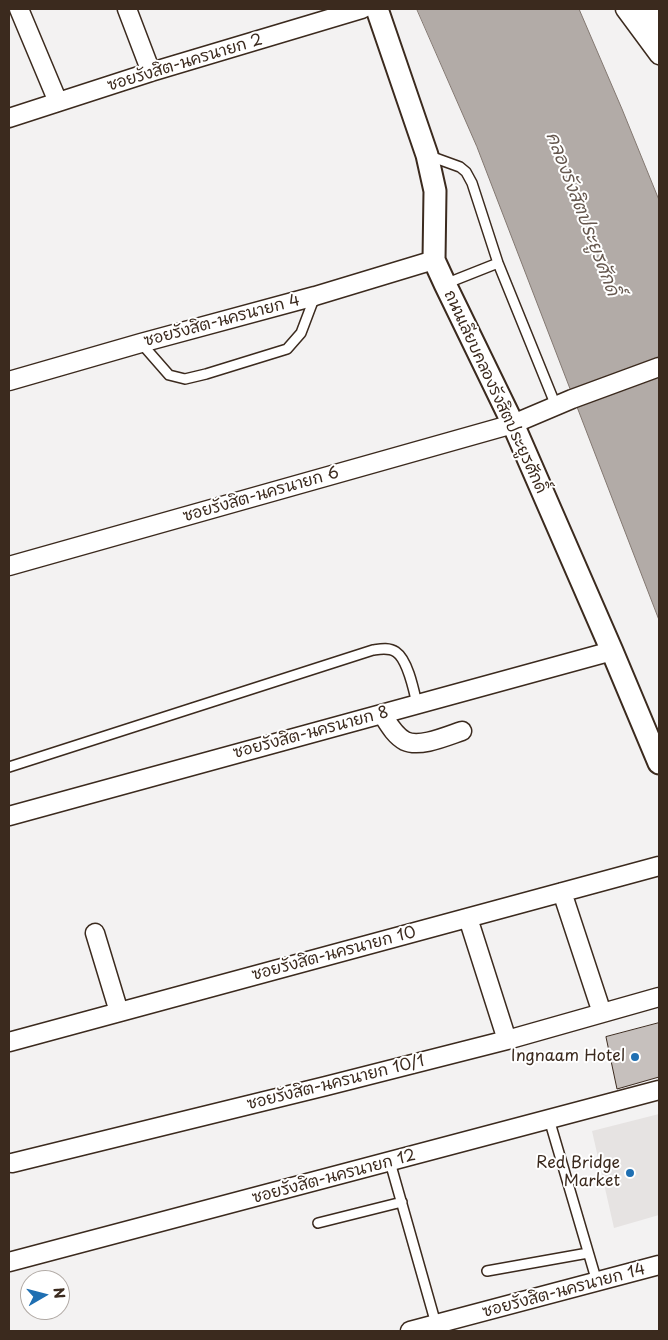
<!DOCTYPE html>
<html>
<head>
<meta charset="utf-8">
<style>
	body { margin:0 }
	#map { position:relative; width:668px; height:1340px; overflow:hidden; background:#f3f2f2; font-family:"Playpen Sans",sans-serif }
	canvas { display:block }
	.frame { position:absolute; inset:0; border:10px solid #3b2a1e; pointer-events:none }
	.north { position:absolute; left:20px; top:1270px; width:50px; height:50px; box-sizing:border-box; background:#fff; border:1px solid #b1aaa5; border-radius:50%; rotate:82deg; font-size:14px; font-weight:700; line-height:20px; text-align:center; color:#3b2a1e }
	.north::after { content:''; display:block; margin:auto; width:18px; height:22px; background:#1f6fb2; clip-path:polygon(50% 0,100% 100%,50% 72%,0 100%) }
</style>
</head>
<body>
<div id="map">
<canvas width="668" height="1340"></canvas>
<div class="frame"></div>
<div class="north">N</div>
</div>
<script>
const ctx = document.querySelector('canvas').getContext('2d');
ctx.lineJoin = 'round';
function fillPath(path, color) { ctx.fillStyle = color; ctx.fill(path, 'evenodd'); }
function stroke(path, color, width, dash) { ctx.strokeStyle = color; ctx.lineWidth = width; ctx.lineCap = dash ? 'butt' : 'round'; ctx.setLineDash(dash || []); ctx.stroke(path); }
function drawText(font, color, halo, rows, align = 'center') {
  ctx.font = font + ' "Playpen Sans","Playpen Sans Thai",sans-serif'; ctx.lineWidth = 4; ctx.setLineDash([]); ctx.textBaseline = 'middle'; ctx.strokeStyle = halo; ctx.fillStyle = color; for (const [text, x, y, turn = 0] of rows) {
    ctx.save(); ctx.translate(x, y); ctx.rotate((+turn || 0) * Math.PI / 180); ctx.textAlign = isNaN(turn) ? turn : align; if (halo) ctx.strokeText(text, 0, 0); ctx.fillText(text, 0, 0); ctx.restore();
  }
}
fillPath(new Path2D(`
	M659,1114V1215L614,1228L592,1131Z`), '#e6e3e2');
const water = new Path2D(`
	M417,9H579L622,109L659,200V620L477,147Z`);
fillPath(water, '#b2aba7');
stroke(water, '#827770', 1);
const building = new Path2D(`
	M659,1023V1077L617,1089L606,1037Z`);
fillPath(building, '#c6c0bd');
stroke(building, '#3b2a1e', 1);
const service = new Path2D(`
	M427,155L460,167L466,172L472,183L498,263L556,406
	M445,284L498,263
	M141,343L169,375L185,379L206,374L287,349L301,333L315,296
	M9,767L373,650C380,649 389,647 396,652C408,660 414,691 417,704
	M549,1119L597,1282
	M390,1162L436,1324
	M318,1223L402,1202
	M487,1271L588,1253`);
const minor = new Path2D(`
	M19,9L58,102
	M127,9L151,72
	M625,9L659,55
	M9,118L151,72L362,9
	M9,381L141,343L315,296L434,260
	M9,566L513,424L572,399L659,367
	M382,714C388,723 394,735 405,741C420,748 447,736 462,731
	M9,816L612,651
	M562,892L602,1013
	M468,918L507,1040
	M95,933L119,1012
	M9,1042L659,866
	M12,1163L326,1086L507,1040L659,997
	M9,1262L659,1090
	M410,1331L659,1265`);
const tertiary = new Path2D(`
	M377,9L427,155L435,191L434,260L445,284L513,424L612,651L659,763`);
const primary = new Path2D(`
	M648,9L659,36`);
stroke(service, '#3b2a1e', 12);
stroke(minor, '#3b2a1e', 21);
stroke(tertiary, '#3b2a1e', 25);
stroke(primary, '#3b2a1e', 30);
stroke(service, '#fff', 9);
stroke(minor, '#fff', 18);
stroke(tertiary, '#fff', 21);
stroke(primary, '#fff', 26);
for (const [x, y, r, color] of [
	[635,1057,5,"#1f6fb2"],
	[630,1173,5,"#1f6fb2"]
]) { const dot = new Path2D(); dot.arc(x, y, r, 0, 2 * Math.PI); ctx.fillStyle = color; ctx.fill(dot); stroke(dot, '#fff', 2); }
drawText('16px', '#3b2a1e', '#fff', [
	["ซอยรังสิต-นครนายก 2",185,63,-17],
	["ซอยรังสิต-นครนายก 4",222,321,-15],
	["ถนนเลียบคลองรังสิตประยูรศักดิ์",495,392,65],
	["ซอยรังสิต-นครนายก 6",261,495,-16],
	["ซอยรังสิต-นครนายก 8",311,733,-15],
	["ซอยรังสิต-นครนายก 10",334,954,-15],
	["ซอยรังสิต-นครนายก 10/1",336,1083,-14],
	["ซอยรังสิต-นครนายก 12",334,1177,-15],
	["ซอยรังสิต-นครนายก 14",564,1291,-15]
]);
drawText('16px', '#3b2a1e', '#fff', [
	["Ingnaam Hotel",625,1057],
	["Red Bridge",620,1164],
	["Market",620,1182]
], 'right');
drawText('italic 18px', '#65574e', '#fff', [
	["คลองรังสิตประยูรศักดิ์",582,214,69]
]);
</script>
</body>
</html>
